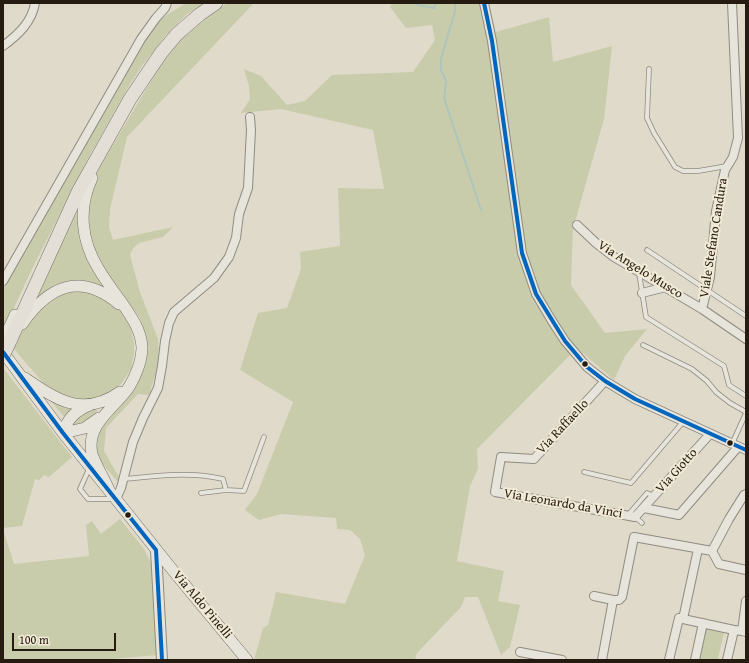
<!DOCTYPE html>
<html>
<head>
<meta charset="utf-8">
<style>
	body { margin:0 }
	#map { position:relative; width:749px; height:663px; overflow:hidden; background:#e0daca; font-family:"Gentium Book Plus",serif }
	canvas { display:block }
	.frame { position:absolute; inset:0; border:4px solid #261b11; pointer-events:none }
	.scale { position:absolute; left:12px; top:633px; width:104px; height:18px; box-sizing:border-box; border:2px solid #261b11; border-top:0; padding-left:5px; font-size:12px; line-height:14px; white-space:nowrap; color:#261b11; -webkit-text-stroke:3px #f1ead6; paint-order:stroke }
</style>
</head>
<body>
<div id="map">
<canvas width="749" height="663"></canvas>
<div class="frame"></div>
<div class="scale">100 m</div>
</div>
<script>
const ctx = document.querySelector('canvas').getContext('2d');
ctx.lineJoin = 'round';
function fillPath(path, color) { ctx.fillStyle = color; ctx.fill(path, 'evenodd'); }
function stroke(path, color, width, dash) { ctx.strokeStyle = color; ctx.lineWidth = width; ctx.lineCap = dash ? 'butt' : 'round'; ctx.setLineDash(dash || []); ctx.stroke(path); }
function drawText(font, color, halo, rows, align = 'center') {
  ctx.font = font + ' "Gentium Book Plus",serif'; ctx.lineWidth = 4; ctx.setLineDash([]); ctx.textBaseline = 'middle'; ctx.strokeStyle = halo; ctx.fillStyle = color; for (const [text, x, y, turn = 0] of rows) {
    ctx.save(); ctx.translate(x, y); ctx.rotate((+turn || 0) * Math.PI / 180); ctx.textAlign = isNaN(turn) ? turn : align; if (halo) ctx.strokeText(text, 0, 0); ctx.fillText(text, 0, 0); ctx.restore();
  }
}
fillPath(new Path2D(`
	M186,3H204L186,15L166,35L142,66L130,84L90,155L31,271L3,332V289L152,29L159,20Z
	M227,3H254L127,137L110,209L109,227L113,240L173,227L163,237L139,243L133,248L130,255L140,292L158,339L159,362L149,395L138,394L106,428L104,451L120,479L117,481L101,462L97,454L95,444L98,429L136,384L144,369L146,355L145,337L141,320L129,303L109,279L99,265L87,227L89,191L99,168L157,71L171,51L183,37Z
	M392,3H489L496,32L549,17L553,62L612,46L604,119L573,229L571,285L605,333L647,329L625,356L614,380L577,348L477,449L478,469L470,486L457,561L504,571L498,601L520,605L510,647L501,655L478,597H465L461,607L417,653L415,660H254L263,628L268,625L276,592L345,604L365,555L360,539L350,530L337,529L336,518L281,514L259,520L245,510L257,494L293,402L240,370L258,313L287,308L301,269L300,252L340,246L338,188L384,189L373,130L281,109L241,113L250,99L249,86L244,69L261,76L287,105L305,101L332,75L413,72L435,40L432,25L406,28L390,7Z
	M76,213L108,290L93,285L39,297H36Z
	M79,289L109,300L122,312L130,326L134,342V354L131,369L122,383L111,393L85,401L63,397L45,385L14,349L22,331L31,317L56,294Z
	M4,369L72,457L49,477L44,475L39,480L35,479L22,526L3,528V372Z
	M49,399L76,408L65,418Z
	M90,410H98C92,419 84,426 73,425L76,417Z
	M120,519L144,549L151,563L153,582L158,655L99,660H3V529L14,564L89,556L86,525L92,521L101,534Z
	M705,628L724,633L718,658L724,660H697Z`), '#c9ccab');
stroke(new Path2D(`
	M416,3L418,5L434,8L436,3
	M455,3V11L441,59V70L446,81L444,98L481,210`), '#aec5bd', 2);
const service = new Path2D(`
	M649,69L647,118L654,133L675,167L683,171H698L727,166
	M647,250L746,316
	M639,273L646,317L724,366L729,385L746,396
	M643,345L692,369L707,381L716,392L730,403L746,412
	M732,444L746,413
	M89,469L80,489L88,499H113
	M584,472L631,483L683,422
	M124,479C157,476 190,471 223,479L226,490
	M201,493L226,490L244,491L264,437
	M628,515L647,493L654,496
	M635,517L642,523`);
const minor = new Path2D(`
	M484,3L492,41L522,253L536,294L552,321L565,341L587,367L605,381L635,399L746,450
	M3,46C18,35 32,22 35,3
	M577,225L596,243L614,257L702,309L746,339
	M3,281L141,39L156,18L165,8L167,3
	M642,293L666,287
	M702,309L710,277L716,211L725,170L733,157L738,138L732,3
	M605,381L534,459L501,457L495,492L635,517L710,434
	M116,499L121,488L133,442L143,418L158,388L162,366L165,341L169,323L174,312L214,278L229,257L236,238L239,214L248,188L251,130L250,117
	M644,508L679,515L738,447
	M698,549L683,619L734,630
	M712,551L729,519L744,495L746,494
	M594,596L613,600
	M746,601L742,631L746,632
	M520,652L562,660
	M602,660L613,600H619L622,597L634,537L712,551L719,564L746,570
	M669,660L679,618L683,619
	M695,660L703,623
	M727,660L734,630L742,631`);
const tertiary = new Path2D(`
	M156,550L162,660`);
const secondary = new Path2D(`
	M92,178C78,208 81,240 98,268C105,280 114,292 122,303C131,316 141,330 142,347C142,360 136,376 129,387C116,407 85,424 92,454C96,466 104,478 109,490
	M22,324C48,287 79,271 119,304
	M3,341L15,315
	M3,352L63,433L175,573L247,660
	M25,378C57,400 83,418 120,392
	M63,433L85,428L99,418
	M63,433C67,419 76,410 90,405`);
const primary = new Path2D(`
	M10,341L78,192L130,99L161,53L177,34L199,15L216,3`);
stroke(service, '#908b81', 5.5);
stroke(minor, '#908b81', 10);
stroke(tertiary, '#908b81', 12);
stroke(secondary, '#767168', 12);
stroke(primary, '#767168', 14);
stroke(service, '#e7e4dc', 4);
stroke(minor, '#e7e4dc', 8);
stroke(tertiary, '#e7e4dc', 10);
stroke(secondary, '#e7e4dc', 11);
stroke(primary, '#e3dfd6', 13);
const primaryBridge = new Path2D(`
	M3,356L10,341`);
stroke(primaryBridge, '#767168', 14, []);
stroke(primaryBridge, '#e3dfd6', 13);
stroke(new Path2D(`
	M484,3L492,41L522,253L536,294L565,341L587,367L605,381L635,399L746,450
	M3,352L63,433L156,550L162,660`), '#0065bd', 4);
for (const [x, y, r, color] of [
	[585,364,3.5,"#261b11"],
	[730,443,3.5,"#261b11"],
	[128,515,3.5,"#261b11"]
]) { const dot = new Path2D(); dot.arc(x, y, r, 0, 2 * Math.PI); ctx.fillStyle = color; ctx.fill(dot); stroke(dot, '#f1ead6', 1.5); }
drawText('13px', '#261b11', '#f1ead6', [
	["Viale Stefano Candura",714,238,-81],
	["Via Angelo Musco",640,270,32],
	["Via Raffaello",563,427,-47],
	["Via Giotto",677,471,-48],
	["Via Leonardo da Vinci",563,504,10],
	["Via Aldo Pinelli",202,605,50]
]);
</script>
</body>
</html>
